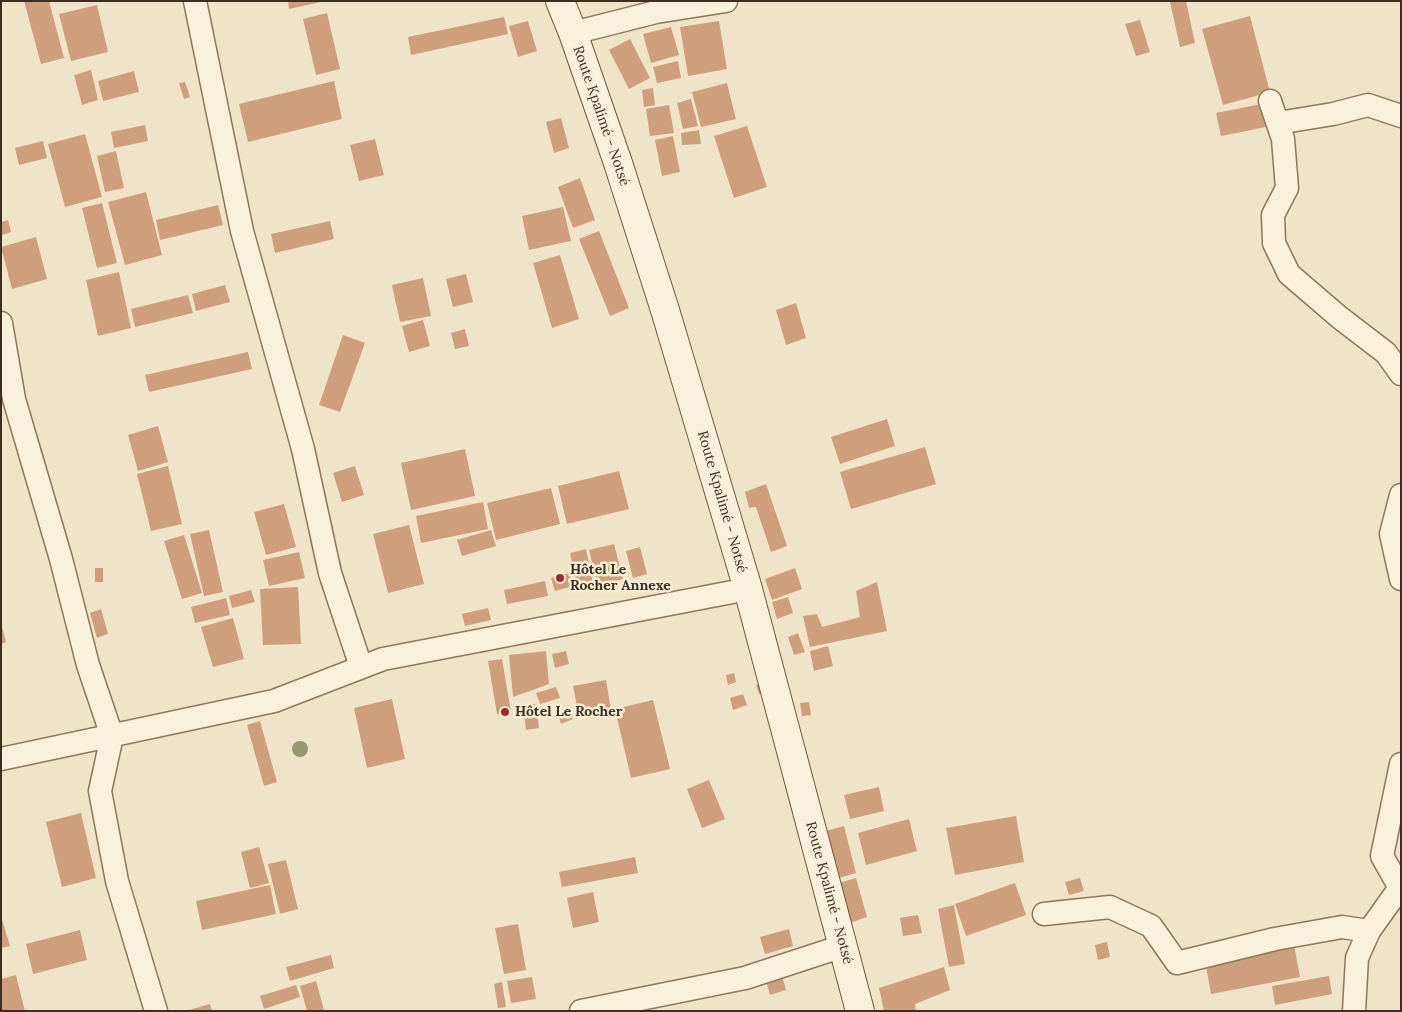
<!DOCTYPE html>
<html>
<head>
<meta charset="utf-8">
<style>
	body { margin:0 }
	#map { position:relative; width:1402px; height:1012px; overflow:hidden; background:#f0e4c8; font-family:Lora,serif }
	canvas { display:block }
	.frame { position:absolute; inset:0; border:2px solid #3d2e20; pointer-events:none }
</style>
</head>
<body>
<div id="map">
<canvas width="1402" height="1012"></canvas>
<div class="frame"></div>
</div>
<script>
const ctx = document.querySelector('canvas').getContext('2d');
ctx.lineJoin = 'round';
function fillPath(path, color) { ctx.fillStyle = color; ctx.fill(path, 'evenodd'); }
function stroke(path, color, width, dash) { ctx.strokeStyle = color; ctx.lineWidth = width; ctx.lineCap = dash ? 'butt' : 'round'; ctx.setLineDash(dash || []); ctx.stroke(path); }
function drawText(font, color, halo, rows, align = 'center') {
  ctx.font = font + ' Lora,serif'; ctx.lineWidth = 5; ctx.setLineDash([]); ctx.textBaseline = 'middle'; ctx.strokeStyle = halo; ctx.fillStyle = color; for (const [text, x, y, turn = 0] of rows) {
    ctx.save(); ctx.translate(x, y); ctx.rotate((+turn || 0) * Math.PI / 180); ctx.textAlign = isNaN(turn) ? turn : align; if (halo) ctx.strokeText(text, 0, 0); ctx.fillText(text, 0, 0); ctx.restore();
  }
}
fillPath(new Path2D(`
	M24,1H49L64,58L41,64Z
	M288,1H321V2L289,9Z
	M1175,1H1186L1195,43L1180,47L1170,2Z
	M97,5L108,52L71,61L59,14Z
	M327,13L340,69L316,75L303,19Z
	M1250,16L1270,92L1223,105L1202,29Z
	M504,17L508,34L411,55L408,37Z
	M1140,20L1150,52L1136,56L1125,24Z
	M528,21L537,51L518,57L509,26Z
	M719,21L727,69L688,76L680,27Z
	M671,27L679,55L651,63L643,34Z
	M630,39L650,78L629,89L609,50Z
	M678,61L681,78L657,83L653,67Z
	M91,70L98,100L82,105L74,75Z
	M134,71L139,92L103,101L98,81Z
	M334,81L342,119L248,142L239,104Z
	M185,82L190,97L184,99L179,83Z
	M727,83L736,119L701,127L692,92Z
	M653,88L655,105L644,107L642,90Z
	M691,99L698,126L683,129L677,103Z
	M1261,104L1266,127L1221,136L1216,113Z
	M669,105L674,133L650,136L646,109Z
	M561,118L569,148L554,153L546,122Z
	M145,125L148,141L114,148L111,132Z
	M747,126L767,187L734,198L714,136Z
	M699,130L701,144L682,145L681,133Z
	M85,134L102,197L65,207L48,144Z
	M673,136L680,172L662,176L655,140Z
	M375,139L384,175L359,181L350,145Z
	M43,141L47,158L19,165L15,148Z
	M116,151L124,188L105,192L97,156Z
	M580,178L595,220L573,228L558,187Z
	M146,192L162,255L125,265L108,202Z
	M102,203L117,263L97,268L82,208Z
	M218,205L223,225L160,240L156,220Z
	M563,207L571,241L529,250L522,216Z
	M8,220L11,232L2,235L1,222Z
	M330,221L334,239L275,253L271,234Z
	M599,231L629,308L610,316L579,239Z
	M36,237L47,279L12,289L1,247Z
	M560,255L579,319L552,328L533,263Z
	M119,272L131,328L98,336L86,280Z
	M466,274L473,302L453,307L446,279Z
	M423,278L431,316L400,322L392,285Z
	M225,285L230,302L196,311L192,294Z
	M188,295L193,313L135,327L131,309Z
	M796,303L806,338L786,345L776,310Z
	M423,320L430,346L409,352L402,326Z
	M465,329L469,346L455,349L451,333Z
	M343,335L365,343L340,412L319,405Z
	M248,352L252,369L149,392L145,375Z
	M887,419L895,446L840,464L831,437Z
	M158,426L168,462L138,471L128,435Z
	M925,447L936,484L851,509L840,472Z
	M465,449L475,496L411,510L401,463Z
	M168,466L182,524L151,531L137,474Z
	M355,466L364,495L342,502L333,473Z
	M619,471L629,509L567,524L558,486Z
	M766,484L787,546L771,552L756,507L749,508L745,492Z
	M551,488L560,524L496,540L487,503Z
	M483,502L488,529L421,543L416,516Z
	M284,504L296,547L266,555L254,512Z
	M409,525L424,584L388,593L373,534Z
	M209,530L223,592L204,596L190,534Z
	M491,530L496,546L462,556L457,540Z
	M184,535L202,593L182,599L164,541Z
	M614,544L623,579L598,586L589,550Z
	M640,547L647,574L633,578L626,551Z
	M586,549L594,587L578,590L570,553Z
	M299,552L305,578L269,586L263,560Z
	M95,568H103V582H95Z
	M795,568L802,589L772,600L765,579Z
	M570,573L573,586L555,591L551,578Z
	M545,581L548,596L507,604L504,590Z
	M877,582L887,631L810,647L803,616L817,614L822,627L860,617L856,591Z
	M298,587L301,644L263,645L260,589Z
	M251,590L255,602L232,608L229,596Z
	M788,597L793,613L777,619L772,602Z
	M226,598L230,615L195,623L191,607Z
	M488,608L491,620L465,626L462,614Z
	M101,609L108,634L97,638L90,613Z
	M233,618L244,659L213,667L201,627Z
	M2,627L6,642L1,644V628Z
	M798,633L805,652L794,655L788,637Z
	M828,646L833,666L814,671L810,651Z
	M546,651L549,684L513,697L509,655Z
	M566,651L569,664L555,668L552,654Z
	M502,659L511,712L497,714L488,661Z
	M734,673L736,682L728,685L726,675Z
	M606,680L611,710L579,716L573,686Z
	M764,683L767,692L759,694L756,685Z
	M556,687L560,698L540,704L536,693Z
	M743,694L747,705L733,710L730,698Z
	M392,699L405,759L367,768L354,708Z
	M653,700L670,769L631,778L615,709Z
	M809,702L811,715L802,716L800,703Z
	M536,704L539,728L526,730L523,705Z
	M568,707L573,719L561,724L557,711Z
	M260,721L277,782L264,786L247,725Z
	M709,780L725,819L702,828L687,789Z
	M879,787L884,811L850,819L844,795Z
	M81,813L96,878L62,887L46,822Z
	M1016,816L1024,862L955,875L946,828Z
	M909,819L917,851L866,865L858,833Z
	M844,826L856,873L839,878L826,831Z
	M259,847L269,883L250,888L241,852Z
	M635,857L638,873L562,887L559,872Z
	M286,860L298,909L280,914L268,864Z
	M856,878L867,917L850,923L839,883Z
	M1080,878L1084,891L1069,895L1065,882Z
	M1015,883L1026,915L966,936L955,904Z
	M270,885L276,914L202,930L196,901Z
	M593,892L599,922L573,928L567,898Z
	M954,905L965,964L949,967L938,909Z
	M918,915L922,933L903,936L900,918Z
	M1,916L10,946L1,948Z
	M518,924L526,970L504,974L495,928Z
	M789,929L793,946L765,954L760,937Z
	M80,930L87,960L33,974L26,944Z
	M1107,942L1110,957L1098,960L1095,945Z
	M1294,945L1300,977L1211,994L1205,961Z
	M331,955L334,968L290,981L286,967Z
	M944,967L950,990L915,1004L916,1011H884L879,988Z
	M16,975L25,1011H1V979Z
	M782,976L786,990L770,995L766,981Z
	M1329,976L1332,994L1275,1005L1272,986Z
	M532,977L536,999L511,1003L507,981Z
	M316,981L324,1010L307,1011L300,986Z
	M502,982L506,1007L498,1008L494,984Z
	M296,985L300,997L264,1009L260,996Z
	M210,1004L212,1011H189V1010Z`), '#cf9f7d');
const street = new Path2D(`
	M195,1L242,231L303,449L330,573L361,667
	M573,33L656,12L726,1
	M1270,101L1283,139L1287,188L1273,215L1274,243L1289,274L1339,317L1386,353L1401,374
	M1278,123L1333,114L1368,105L1401,116
	M1,323L14,399L61,559L88,665L112,736L100,791L117,881L156,1011
	M1401,495L1391,534L1401,579
	M1,759L274,701L383,659L748,589
	M1399,886L1382,856L1401,764
	M1044,914L1110,907L1151,926L1177,963L1275,939L1342,927L1369,931L1401,886
	M581,1011L745,978L843,946
	M1354,1011L1357,958L1369,931`);
const secondary = new Path2D(`
	M560,1L573,33L618,163L665,310L748,589L860,1011`);
stroke(street, '#8d765c', 25);
stroke(secondary, '#6f573f', 30);
stroke(street, '#faf1dc', 22);
stroke(secondary, '#faf1dc', 28);
ctx.fillStyle = '#96986f';
for (const [x, y] of [
	[300,749]
]) { ctx.beginPath(); ctx.arc(x, y, 8, 0, 2 * Math.PI); ctx.fill(); }
for (const [x, y, r, color] of [
	[560,578,5,"#9e2a2b"],
	[505,712,5,"#9e2a2b"]
]) { const dot = new Path2D(); dot.arc(x, y, r, 0, 2 * Math.PI); ctx.fillStyle = color; ctx.fill(dot); stroke(dot, '#f7eed8', 2); }
drawText('14px', '#3d2e20', '#f7eed8', [
	["Route Kpalimé - Notsé",601,116,71],
	["Route Kpalimé - Notsé",722,502,74],
	["Route Kpalimé - Notsé",829,893,75]
]);
drawText('bold 14px', '#3d2e20', '#f7eed8', [
	["Hôtel Le",570,570],
	["Rocher Annexe",570,586],
	["Hôtel Le Rocher",515,712]
], 'left');
</script>
</body>
</html>
